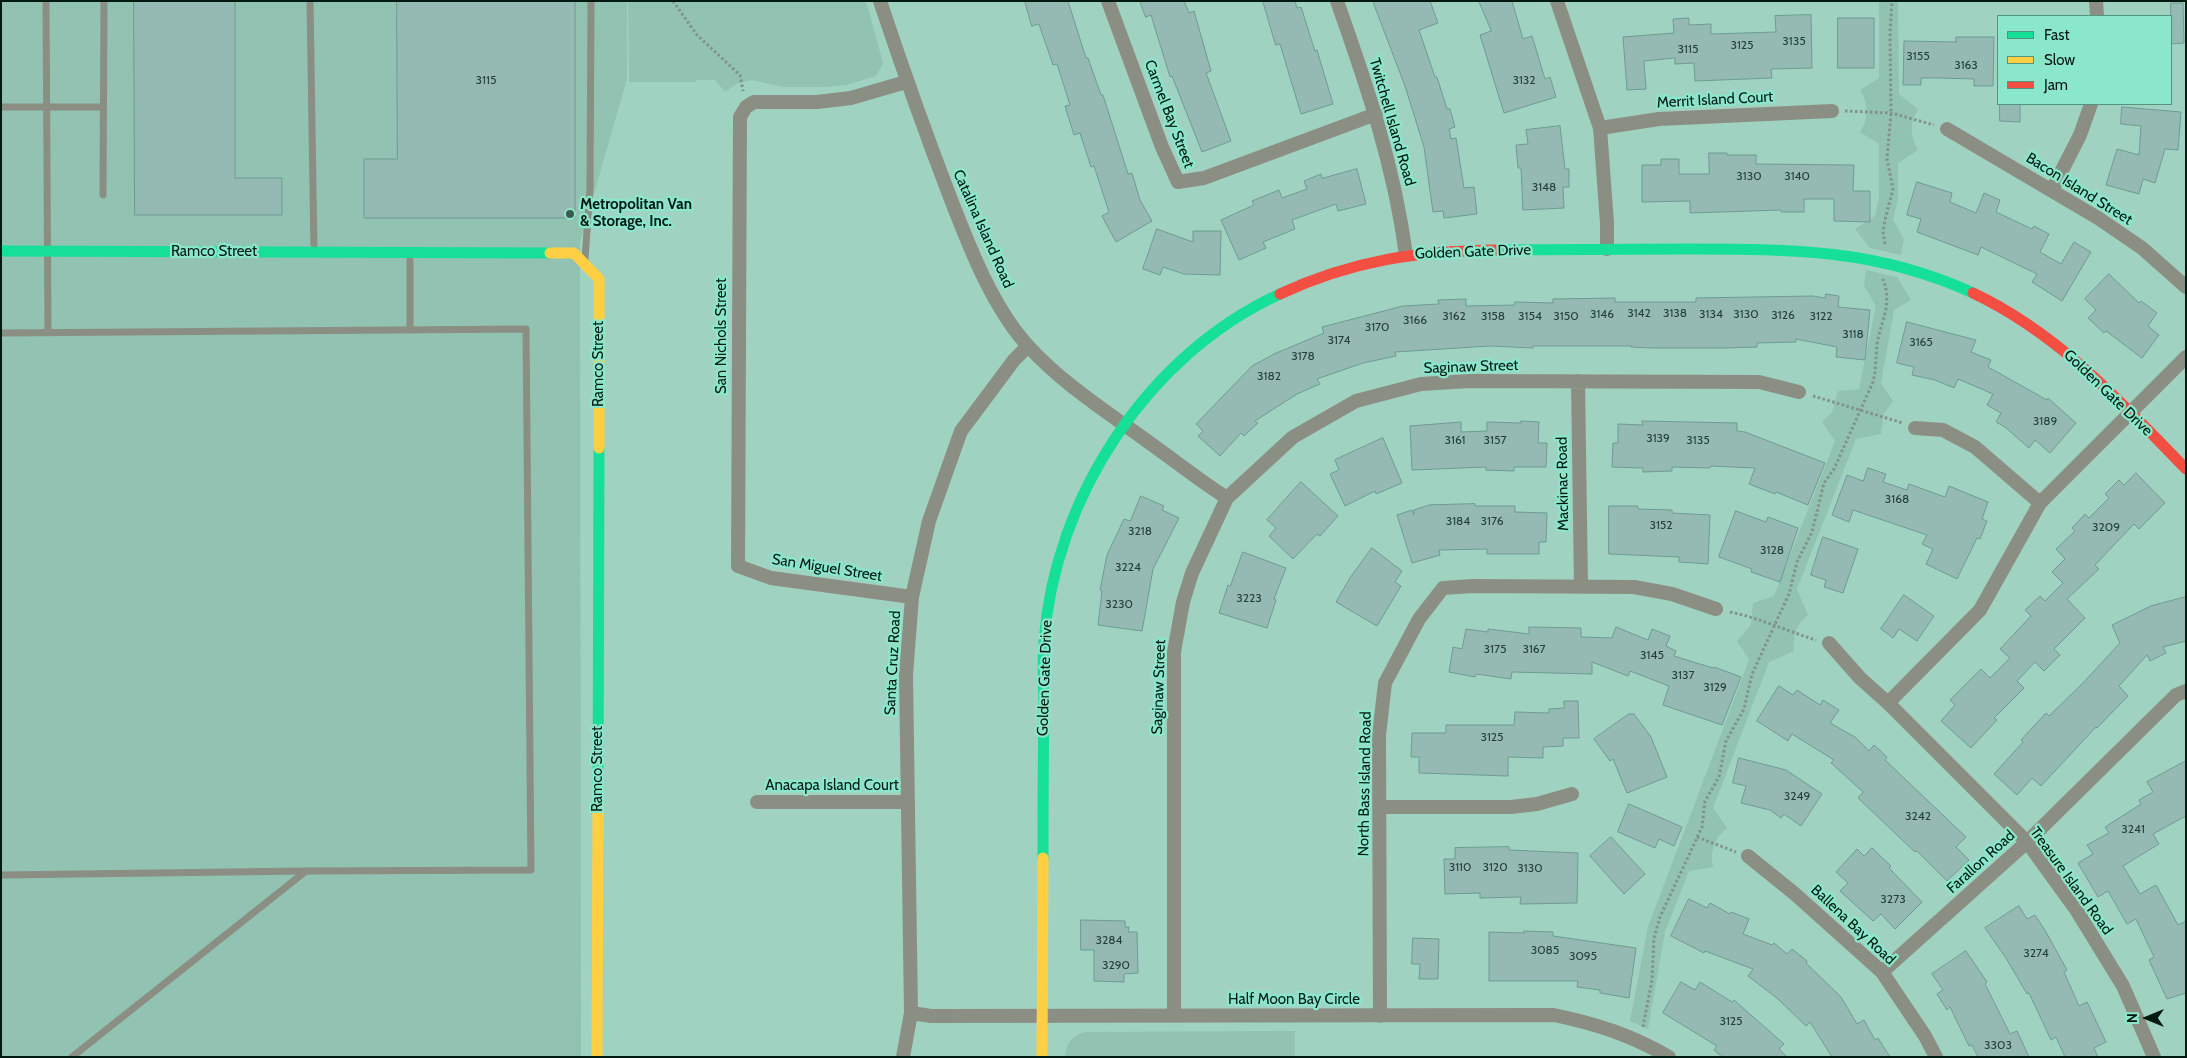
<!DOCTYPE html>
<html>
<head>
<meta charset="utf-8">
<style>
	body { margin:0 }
	#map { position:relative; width:2187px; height:1058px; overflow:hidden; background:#a0d2c2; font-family:Cabin,sans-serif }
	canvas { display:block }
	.frame { position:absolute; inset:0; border:2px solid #001911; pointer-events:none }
	.legend { position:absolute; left:1997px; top:15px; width:175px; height:90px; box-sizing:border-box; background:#8be7ca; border:1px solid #539580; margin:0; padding:6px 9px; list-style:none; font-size:15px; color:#001911 }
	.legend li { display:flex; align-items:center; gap:10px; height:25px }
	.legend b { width:25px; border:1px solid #539580 }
	.north { position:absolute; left:2122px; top:993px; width:50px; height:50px; -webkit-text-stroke:4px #8be7ca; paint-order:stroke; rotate:270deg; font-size:14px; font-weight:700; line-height:20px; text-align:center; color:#001911 }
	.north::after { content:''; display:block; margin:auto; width:18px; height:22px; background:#001911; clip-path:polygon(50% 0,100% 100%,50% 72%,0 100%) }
</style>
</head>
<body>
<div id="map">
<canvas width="2187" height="1058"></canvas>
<div class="frame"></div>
<ul class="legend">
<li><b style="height:6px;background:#16e098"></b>Fast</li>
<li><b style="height:6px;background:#ffcf43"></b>Slow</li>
<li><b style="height:6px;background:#f24e42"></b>Jam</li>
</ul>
<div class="north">N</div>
</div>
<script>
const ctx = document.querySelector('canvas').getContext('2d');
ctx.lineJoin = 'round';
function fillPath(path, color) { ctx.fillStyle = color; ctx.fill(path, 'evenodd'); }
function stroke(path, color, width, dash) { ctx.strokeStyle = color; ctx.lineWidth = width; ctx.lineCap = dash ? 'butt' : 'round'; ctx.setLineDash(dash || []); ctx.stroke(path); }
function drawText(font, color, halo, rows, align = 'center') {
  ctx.font = font + ' Cabin,sans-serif'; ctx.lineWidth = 4.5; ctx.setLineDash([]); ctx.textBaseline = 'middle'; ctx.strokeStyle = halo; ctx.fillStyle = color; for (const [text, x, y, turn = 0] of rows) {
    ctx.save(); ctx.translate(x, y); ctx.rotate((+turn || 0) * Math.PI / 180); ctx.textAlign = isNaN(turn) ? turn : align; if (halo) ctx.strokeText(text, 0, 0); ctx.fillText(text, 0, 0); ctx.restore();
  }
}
fillPath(new Path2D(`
	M1,1H627V79L580,242L581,1057H1Z
	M628,1H866L883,63L876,76L846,85L824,87H783L752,80L738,83L725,92L715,80H697L696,82H629Z
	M1879,1H1898L1899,94L1918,109C1909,123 1910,136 1918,150L1898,163V198L1893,220L1904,239L1901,255L1870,248L1855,229L1875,216L1879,197V144L1860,132C1869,119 1869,103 1860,90L1879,78Z
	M1866,270L1897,277L1911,300L1894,310L1881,383L1893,401L1884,414L1881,434L1856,439L1797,589L1808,615C1797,623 1792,637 1794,651L1769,662L1713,808L1727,828C1714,838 1710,851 1713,867L1689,871L1665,932L1648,1029L1630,1021L1648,927L1749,660L1737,641L1751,625L1753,603L1774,596L1835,441L1822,422L1832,412L1838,391L1859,389L1876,306L1864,286Z
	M1295,1031V1057H1065C1066,1044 1072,1035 1085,1032Z`), '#91c2b2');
const building = new Path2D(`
	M134,1H235V178H282V215H135Z
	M397,1H575V218H364V159H397Z
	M1025,1H1068L1086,58H1088L1101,95H1103L1128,174L1132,173L1140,200L1152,221L1116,242L1102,216L1109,212L1094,166L1091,167L1080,133L1074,135L1065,106L1070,105L1057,64L1053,65L1039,24L1032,26Z
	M1140,1H1184L1189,13L1194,11L1211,71L1206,73L1231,141L1202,152L1172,76L1170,77L1151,15L1146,17Z
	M1263,1H1295L1297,8L1301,7L1315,51L1317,50L1333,104L1301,114L1280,44L1276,45Z
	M1373,1H1430L1438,23L1419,30L1435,77H1437L1447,109H1450L1455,127L1449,129L1451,139L1456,138L1464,188L1474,187L1477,214L1444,218L1443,211L1433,212L1424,147L1405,86Z
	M1479,1H1512L1523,39L1532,36L1545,79L1550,77L1556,97L1504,113L1480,35L1491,31Z
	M2171,3H2183L2184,43L2171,44Z
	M1811,15L1812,68L1771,69L1772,78L1695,81L1694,63L1675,64V58L1644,61L1646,89L1627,90L1623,37L1674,33L1673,19L1689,18V25L1711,24V34L1776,32L1775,16Z
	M1838,18H1874V68H1838Z
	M1956,37H1994L1993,86H1974V79L1940,78H1921V85H1903L1904,41L1956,42Z
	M2000,104H2020V122L2000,121Z
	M2122,107L2181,112L2178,150L2165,149L2155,183L2143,179L2139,194L2106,185L2117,149L2139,155L2141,126L2121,124Z
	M1560,126L1565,169H1569V187H1563L1564,208L1523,210L1521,168H1518L1516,145L1528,144L1526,130Z
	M1709,153H1727V155H1756V164L1854,165L1853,191H1870V222L1834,221V199H1804V212H1781V210L1690,213V201L1642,202V165H1661V159H1679V174H1709Z
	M1357,169L1366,204L1338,211L1336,204L1292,220L1295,229L1263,242L1266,248L1239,260L1221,220L1254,205L1252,201L1279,190L1282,198L1307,189L1304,181L1321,174L1322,178Z
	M1917,182L1952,193L1950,202L1976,213L1984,193L2000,200L1996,212L2032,229L2034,226L2049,234L2040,252L2061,264L2074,242L2091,252L2062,301L2032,282L2037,274L1981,247L1978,255L1917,232L1921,219L1907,215Z
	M1157,229L1193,242V231H1221L1220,275L1184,274L1163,267L1160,275L1143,269Z
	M2109,274L2139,303L2141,301L2157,313L2148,326L2159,335L2142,358L2106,331L2104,333L2088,318L2096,310L2085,299Z
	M1826,294L1839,296L1838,307L1870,310L1865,360L1836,357L1837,347L1796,339V342L1757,343V347L1724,348H1652L1631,347L1632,346H1533V348L1490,346L1395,352L1396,356L1363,363L1317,379L1320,384L1297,394L1255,421L1258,423L1244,436L1241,433L1220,456L1198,436L1203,431L1196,424L1252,366L1274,354L1324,333L1322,327L1403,306L1439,304L1438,300L1466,299V306L1514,305L1515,302L1553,303V299L1615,298V302H1696V298L1813,296L1825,298Z
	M1907,322L1976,340L1971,352L1991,360L1988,367L2047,400L2048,398L2076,423L2050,453L2035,440L2029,448L2005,427L1996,422L2001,413L1987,405L1993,394L1958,379L1954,388L1935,380L1912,375L1914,367L1897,363Z
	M1521,421L1539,422L1538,443H1547L1546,467H1514V471L1486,470V467L1412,470L1410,426L1461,422V432L1487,431V422L1521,423Z
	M1642,421L1737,423V431L1745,432L1825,463L1808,505L1776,492L1775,494L1749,484L1755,468L1711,466L1710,468L1672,467V471L1643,472V468L1612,467L1613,443H1618V424L1643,425Z
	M1383,438L1402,483L1376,494L1375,491L1345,506L1330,474L1339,470L1335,460Z
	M1868,468L1886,474L1883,482L1907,490L1909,484L1945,497L1949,486L1988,502L1982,519L1987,521L1980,539L1977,538L1957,579L1926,564L1933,549L1922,544L1927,535L1853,510L1849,522L1832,515L1847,475L1863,481Z
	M2136,473L2165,503L2139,529L2134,524L2095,565L2099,569L2067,599L2085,618L2054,649L2060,655L2044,671L2035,662L2017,681L2024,688L1994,718L1997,720L1971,748L1941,721L1955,705L1950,700L1981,669L1990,678L2010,658L2000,649L2031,616L2025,610L2040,596L2045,601L2063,583L2052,572L2065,559L2056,549L2075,531L2072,528L2085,514L2089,518L2109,498L2105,494L2119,480L2124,485Z
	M1301,482L1338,516L1320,536L1317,534L1293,559L1269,536L1276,528L1267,520Z
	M1141,496L1164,506L1162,510L1179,518L1153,569L1142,631L1098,625L1102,591L1100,590L1107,555L1124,519L1130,521Z
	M1475,504V506H1515V512L1547,513L1546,542H1539V554H1487V549L1439,550L1440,555L1412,563L1397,515L1412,510L1414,515V510L1429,505Z
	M1609,506H1638V509L1672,510V513L1710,515L1708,564L1679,562V557L1609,554Z
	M1736,511L1766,522L1768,517L1798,528L1780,582L1751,572L1752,569L1719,557Z
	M1823,537L1858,549L1843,593L1824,587L1826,580L1811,575Z
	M1372,548L1402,571L1395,582L1401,586L1377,626L1336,602L1350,578Z
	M1243,552L1286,568L1274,599L1276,600L1267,628L1219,613L1228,585L1230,586Z
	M1904,595L1934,616L1917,641L1899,629L1893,638L1881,629Z
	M2186,597V641L2163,647L2166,653L2150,661L2147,655L2119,686L2128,696L2097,728L2096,727L2041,786L2032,778L2017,795L1994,774L2023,742L2021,740L2046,713L2049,716L2081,685L2120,643L2112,625L2151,606Z
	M1529,627L1581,628V637L1612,638L1616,627L1648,640L1652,629L1670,636L1666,646L1676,651L1674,656L1713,668L1714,667L1741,677L1722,725L1663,705L1669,686L1630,671L1628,676L1592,662V674L1512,672L1511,679L1476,674L1475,677L1449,672L1453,647L1462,649L1466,629L1488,632V629L1529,634Z
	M1779,686L1793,695L1797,690L1820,705L1823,700L1839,710L1830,723L1855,737L1869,751L1874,745L1887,757L1885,760L1966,837L1956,847L1969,860L1947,881L1917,851L1915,852L1858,798L1863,792L1831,763L1834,760L1792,734L1788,741L1757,721Z
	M1564,701H1578L1579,738H1563V746L1543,747V758L1508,757V776L1419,773V757H1411L1412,733H1446V725H1514L1515,712L1549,713V709L1564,708Z
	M1629,714H1634L1651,737L1667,777L1627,793L1613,759L1610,761L1594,739Z
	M1739,758L1786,770L1822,794L1801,826L1784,814L1781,818L1770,810L1741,803L1746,786L1733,783Z
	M2186,761V816L2153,834L2159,844L2123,866L2140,894L2156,885L2178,925L2186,921V993L2167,999L2149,960L2154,957L2136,919L2127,924L2108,891L2098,897L2078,863L2093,854L2087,845L2109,833L2105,827L2141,804L2139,800L2153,792L2147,782Z
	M1629,804L1682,827L1674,846L1659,839L1655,848L1618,832Z
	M1611,837L1645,874L1624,894L1590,856Z
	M1509,847V850L1578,853L1577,903L1520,904L1521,897L1480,898V893L1445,894L1444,859H1455V848Z
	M1872,848L1891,866L1889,868L1922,902L1895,929L1881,914L1873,921L1840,891L1848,883L1836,872L1857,849L1864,856Z
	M1689,899L1707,908L1710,903L1730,914L1731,912L1749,919L1743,934L1772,945L1774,943L1787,954L1792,949L1807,961L1806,963L1841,997L1857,1024L1864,1020L1875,1040L1878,1038L1890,1057H1832L1810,1022L1806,1026L1778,999L1748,976L1753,969L1705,951L1704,953L1671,936Z
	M2019,906L2027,919L2035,915L2046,932L2067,970L2064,972L2079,1006L2087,1002L2106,1042L2094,1048L2098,1057H2065L2056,1037L2051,1040L2029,993L2027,994L2006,958L1985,928Z
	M1081,920L1125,921V927H1129L1128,932H1137L1138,973L1124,974V982L1094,981V950H1081Z
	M1524,931L1553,932V936L1636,948L1629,998L1600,993V990L1577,987L1578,981H1489V932L1524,933Z
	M1413,938L1439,939L1438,979H1419L1420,964H1412Z
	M1966,951L1987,982L1985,984L2010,1034L2017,1031L2029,1057H1978L1972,1045L1969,1046L1950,1007L1947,1010L1937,994L1943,990L1932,974Z
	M1681,982L1695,990L1700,982L1732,1002L1734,1000L1784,1044L1779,1049L1787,1057H1722L1714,1050L1717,1046L1663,1013Z`);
fillPath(building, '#94bab3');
stroke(building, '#6d9b93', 1);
stroke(new Path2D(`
	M673,1L697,35L740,75L743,91
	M1845,111L1891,113L1934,125
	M1885,244L1883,232L1885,220L1893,189L1887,159L1891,113L1890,33L1892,1
	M1813,396L1903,423
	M1730,612C1760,618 1787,631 1816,640
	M1697,837L1736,852
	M1643,1027L1652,980L1654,938L1660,917L1702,827L1705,801L1719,777L1726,741L1744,709L1752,674L1789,594L1797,562L1812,532L1824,483L1834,469L1873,382C1877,367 1875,354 1878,339C1883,316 1892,304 1883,279`), '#819388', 3, [2.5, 2.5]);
stroke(new Path2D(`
	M46,1L48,332
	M310,1L314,251
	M1,107H103
	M103,195L104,1
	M410,253V330
	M585,259L590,189L591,1
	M1,333L526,329L531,870L306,871L72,1057
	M1,875L306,871`), '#8b8e83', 7);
stroke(new Path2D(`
	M880,1C902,67 925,132 950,197C969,246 993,309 1029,347C1063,384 1107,412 1147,441C1174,460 1200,481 1227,498
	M1108,1L1162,147L1178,182L1204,178L1376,114
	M1337,1C1367,86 1394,165 1406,255
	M1557,1L1600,128L1607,223V249
	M2096,1L2097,16
	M906,82L851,98L817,102H754L746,107L740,117L738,566L771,578L912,597
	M1600,128L1659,119L1832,111
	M1947,129L2098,218L2142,248L2186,287
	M2052,190L2080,135L2091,104
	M1578,381L1581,586
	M1915,428L1943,430L1975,447L2040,503
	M1829,643L1860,678L1888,703L2027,842L2077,911L2123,986L2154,1057
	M1888,703L1980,610L2040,503L2186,357
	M757,802H907
	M1381,807H1511L1537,804L1572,794
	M1748,856L1795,894L1882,972L1925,1036L1936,1057
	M1882,972L2027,842L2176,695L2186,691
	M911,1013L931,1016L1554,1015C1597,1024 1631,1035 1669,1057
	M1174,1016V652L1183,602L1192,573L1227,498L1293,437L1356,401L1421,384L1470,381L1759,382L1799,392
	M1380,1016L1379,735L1385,683L1419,619L1443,588L1473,586L1634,587L1672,594L1716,609
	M903,1057L911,1013L906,675L912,597L929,521L961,431L1014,360L1028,346`), '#8b8e83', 14);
stroke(new Path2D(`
	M1497,250C1559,250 1621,249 1683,249C1787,249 1876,248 1973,293
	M1,251L550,253
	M598,801L599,448
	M1043,858C1043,810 1043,762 1044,714C1044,690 1042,665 1044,642C1054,498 1148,354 1280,294`), '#16e098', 11);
stroke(new Path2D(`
	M550,253H574L599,279V448
	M597,1057L598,801
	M1042,1057L1043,858`), '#ffcf43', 11);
stroke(new Path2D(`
	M1973,293C2058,333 2121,402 2186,469
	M1280,294C1353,260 1418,251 1497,250`), '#f24e42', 11);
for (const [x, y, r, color] of [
	[570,214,5,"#385a4f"]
]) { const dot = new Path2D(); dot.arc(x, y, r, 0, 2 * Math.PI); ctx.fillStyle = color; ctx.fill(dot); stroke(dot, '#8be7ca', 2); }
drawText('12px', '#25413a', null, [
	["3135",1794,41],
	["3125",1742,45],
	["3115",1688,49],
	["3155",1918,56],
	["3163",1966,65],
	["3115",486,80],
	["3132",1524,80],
	["3130",1749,176],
	["3140",1797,176],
	["3148",1544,187],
	["3142",1639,313],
	["3138",1675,313],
	["3146",1602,314],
	["3134",1711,314],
	["3130",1746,314],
	["3126",1783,315],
	["3162",1454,316],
	["3158",1493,316],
	["3154",1530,316],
	["3150",1566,316],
	["3122",1821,316],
	["3166",1415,320],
	["3170",1377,327],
	["3118",1853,334],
	["3174",1339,340],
	["3165",1921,342],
	["3178",1303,356],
	["3182",1269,376],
	["3189",2045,421],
	["3139",1658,438],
	["3161",1455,440],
	["3157",1495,440],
	["3135",1698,440],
	["3168",1897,499],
	["3184",1458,521],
	["3176",1492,521],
	["3152",1661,525],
	["3209",2106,527],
	["3218",1140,531],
	["3128",1772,550],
	["3224",1128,567],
	["3223",1249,598],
	["3230",1119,604],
	["3175",1495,649],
	["3167",1534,649],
	["3145",1652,655],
	["3137",1683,675],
	["3129",1715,687],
	["3125",1492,737],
	["3249",1797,796],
	["3242",1918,816],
	["3241",2133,829],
	["3110",1460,867],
	["3120",1495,867],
	["3130",1530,868],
	["3273",1893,899],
	["3284",1109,940],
	["3085",1545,950],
	["3274",2036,953],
	["3095",1583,956],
	["3290",1116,965],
	["3125",1731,1021],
	["3303",1998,1045]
]);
drawText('15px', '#001911', '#8be7ca', [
	["Merrit Island Court",1715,100,-3],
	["Carmel Bay Street",1169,114,69],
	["Twitchell Island Road",1392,122,74],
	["Bacon Island Street",2079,189,32],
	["Catalina Island Road",983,229,66],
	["Ramco Street",214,252],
	["Golden Gate Drive",1473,252,-2],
	["San Nichols Street",722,336,-90],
	["Ramco Street",599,364,-90],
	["Saginaw Street",1471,367,-2],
	["Golden Gate Drive",2108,393,44],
	["Mackinac Road",1563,484,-91],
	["San Miguel Street",827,568,9],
	["Santa Cruz Road",893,663,-87],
	["Golden Gate Drive",1045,678,-88],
	["Saginaw Street",1159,687,-88],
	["Ramco Street",598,769,-90],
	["North Bass Island Road",1365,784,-89],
	["Anacapa Island Court",832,786],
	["Farallon Road",1981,862,-42],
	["Treasure Island Road",2071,881,54],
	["Ballena Bay Road",1853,925,43],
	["Half Moon Bay Circle",1294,1000]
]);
drawText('bold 15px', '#001911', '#8be7ca', [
	["Metropolitan Van",580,205],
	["& Storage, Inc.",580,222]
], 'left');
</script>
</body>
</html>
